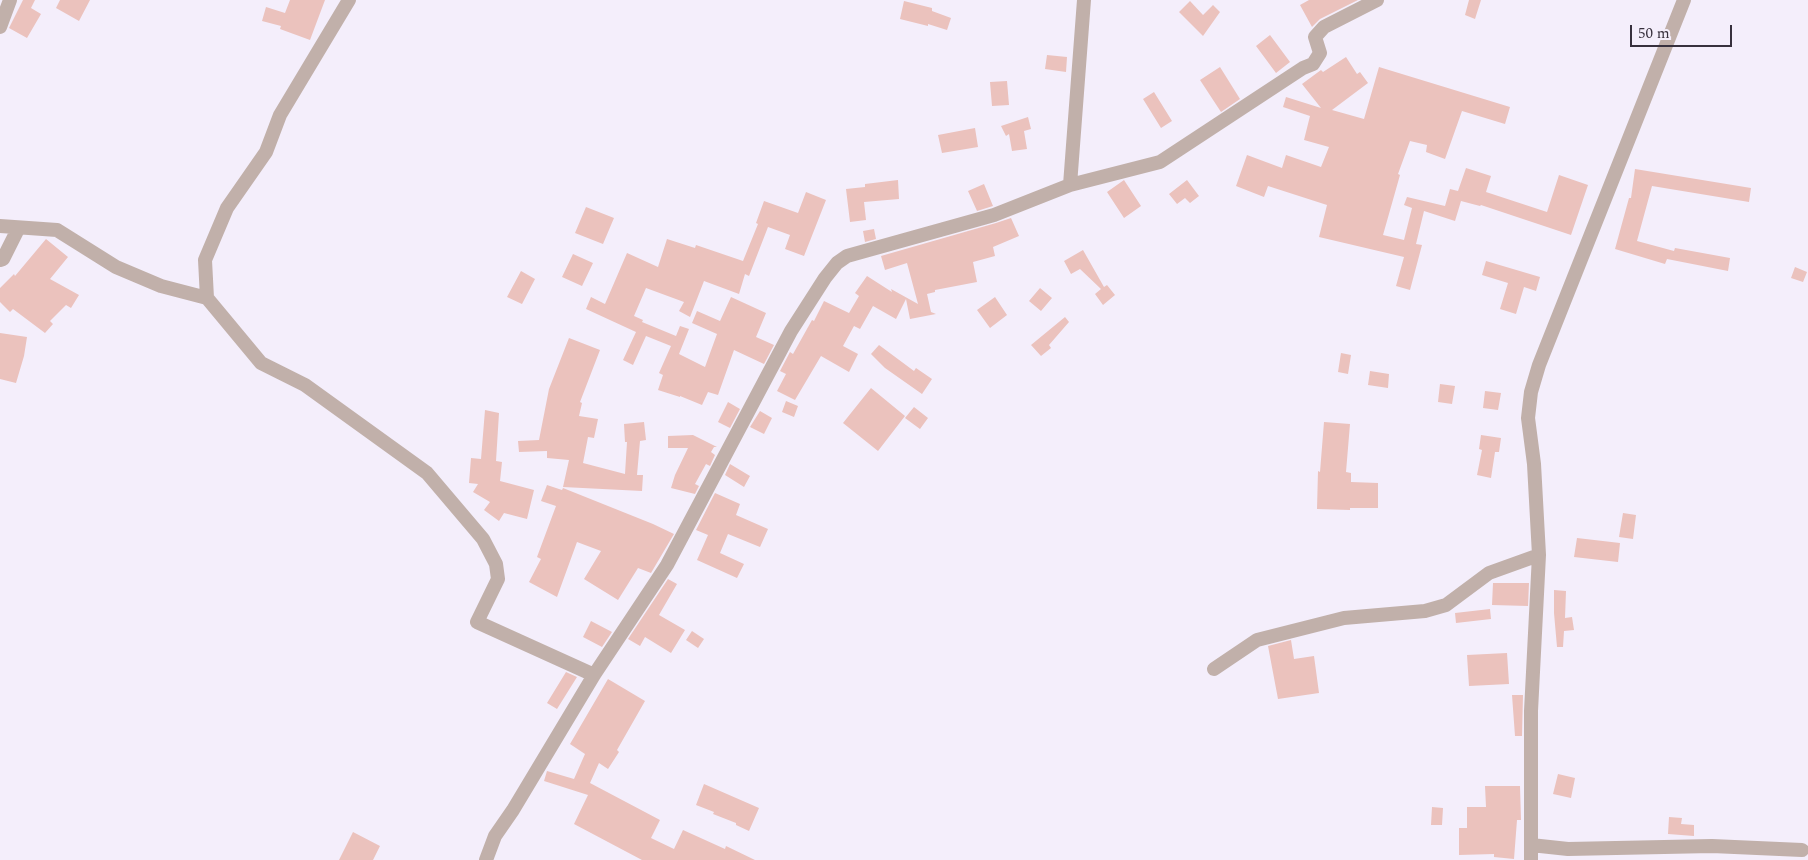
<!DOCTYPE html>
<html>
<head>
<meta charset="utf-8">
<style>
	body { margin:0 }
	#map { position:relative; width:1808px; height:860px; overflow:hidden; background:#f4eefb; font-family:Spectral,serif }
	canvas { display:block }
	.scale { position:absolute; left:1630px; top:25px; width:102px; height:22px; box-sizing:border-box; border:2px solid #37303d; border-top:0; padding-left:6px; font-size:15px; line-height:18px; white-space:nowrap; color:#37303d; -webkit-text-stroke:4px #f4eefb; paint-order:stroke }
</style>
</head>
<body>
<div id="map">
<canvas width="1808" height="860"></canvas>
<div class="scale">50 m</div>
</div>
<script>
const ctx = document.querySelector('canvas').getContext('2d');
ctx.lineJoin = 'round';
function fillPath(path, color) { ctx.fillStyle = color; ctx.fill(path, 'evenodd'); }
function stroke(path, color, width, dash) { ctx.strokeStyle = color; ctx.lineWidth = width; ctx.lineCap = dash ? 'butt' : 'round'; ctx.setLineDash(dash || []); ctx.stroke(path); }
fillPath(new Path2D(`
	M23,0H35L31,8L41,14L27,38L9,28Z
	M60,0H90L79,21L56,8Z
	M290,0H325L310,40L280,29L281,26L262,21L266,7L285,13Z
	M1309,0H1358L1320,19L1312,27L1300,5Z
	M1469,0H1481L1475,19L1465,15Z
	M904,1L932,8V11L951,18L947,30L928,24V26L900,19Z
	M1190,1L1203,15L1213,5L1220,12L1203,36L1179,12Z
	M1270,35L1290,62L1276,73L1256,46Z
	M1047,55L1067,57L1066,72L1045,69Z
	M1346,57L1357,74L1360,72L1368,83L1332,110L1364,119L1379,67L1510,107L1505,124L1462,111L1445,159L1426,152L1427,145L1410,141L1398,174L1400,175L1383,235L1404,240L1412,208L1404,205L1407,197L1445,206L1450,189L1458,191L1466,168L1491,176L1486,192L1547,212L1559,175L1588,185L1571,235L1481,205L1480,206L1461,201L1455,221L1424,211L1416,244L1422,245L1410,290L1396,286L1404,257L1319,237L1327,205L1268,186L1264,197L1236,186L1247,155L1282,168L1286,155L1321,167L1329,147L1304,140L1310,116L1283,107L1286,97L1321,108L1302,84L1321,70L1323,72Z
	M1220,67L1240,99L1221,112L1200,80Z
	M1007,81L1009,105L992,106L990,82Z
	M1154,92L1172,121L1161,128L1143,99Z
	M1028,117L1031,129L1024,131L1027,149L1012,151L1009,134L1006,136L1001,126Z
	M975,128L978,147L942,153L938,135Z
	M1635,169L1751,188L1749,202L1652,186L1637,241L1674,251L1675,248L1730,258L1728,271L1667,259L1665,264L1615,249L1629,198H1631Z
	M898,180L899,199L864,202L866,220L850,222L846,189L865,187V184Z
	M1124,180L1141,206L1124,218L1107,192Z
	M1187,180L1199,196L1190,203L1185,198L1177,204L1169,194Z
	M984,184L993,206L977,211L968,191Z
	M806,192L826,200L804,256L785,249L790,235L768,227L749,276L745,274L739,294L704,281L690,317L679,311L684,302L646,288L634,316L643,320L642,322L676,336L680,326L689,329L679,354L705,367L717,334L692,323L697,311L720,321L731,297L766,313L756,337L774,345L764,364L734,350L718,395L708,392L702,405L680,396V397L658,390L663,375L659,373L671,346L646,336L633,365L623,360L636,332L586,309L591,297L605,304L627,253L658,267L667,239L695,248L696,245L743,261L758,224L756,223L764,201L798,213Z
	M586,207L614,218L603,244L575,233Z
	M1011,218L1019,236L993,247L995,256L973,262L977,282L935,290V292L927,294L931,312L936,314L910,319L906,299L896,319L873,306L860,329L854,326L843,346L858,354L849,372L821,356L795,400L777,391L786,374L780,371L790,352L793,354L812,320L814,321L824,301L849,313L859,296L855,293L867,276L892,292L891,289L918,304L907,263L885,270L881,256L996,223Z
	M874,229L876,239L865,242L863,231Z
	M46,239L68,257L50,279L79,295L71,308L66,305L50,321L53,324L45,333L13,309L10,312L0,302V288L14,274L15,276Z
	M1083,250L1104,287L1107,285L1115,295L1103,305L1095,294L1101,289L1080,269L1071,274L1064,261Z
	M573,254L593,263L582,286L562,277Z
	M1486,261L1540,277L1536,291L1524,287L1516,314L1500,309L1508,283L1482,275Z
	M1795,267L1807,272L1803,282L1791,278Z
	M521,271L535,279L522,304L507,297Z
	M1040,288L1052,298L1041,311L1029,301Z
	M995,297L1007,315L990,328L977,310Z
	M1065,317L1069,322L1049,345L1051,348L1041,356L1031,345Z
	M0,333L27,337L24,356L16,383L0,379Z
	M569,338L600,350L580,402L582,403L579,416L598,419L594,438L588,437L583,463L625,474L627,442H625L624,424L644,422L646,440L640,441L637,475H643L642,491L563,487L569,460L547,458V451L519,452L518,441L539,440L549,389Z
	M879,345L914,371L916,368L932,379L922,394L885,368L871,354Z
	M1341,353L1351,355L1348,374L1338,372Z
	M1370,371L1389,374L1388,388L1368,385Z
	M1440,384L1455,386L1452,404L1438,402Z
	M871,388L905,416L878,451L843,423Z
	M1485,391L1501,393L1498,410L1483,408Z
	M786,401L798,406L794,417L782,412Z
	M728,402L740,409L730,428L718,422Z
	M914,407L928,418L920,429L905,418Z
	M485,410L499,413L496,461L502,462L500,481L534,490L527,519L504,513L499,521L484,510L490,502L473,492L478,484L469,483L471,458L481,459Z
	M760,411L772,418L764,434L750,427Z
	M1324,422L1350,424L1346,472L1351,473V482L1378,483V508H1350V510L1317,509L1318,471L1320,472Z
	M693,435L717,447H714L711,452L715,455L710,466L706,464L695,484L699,486L695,494L671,488L675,475L688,448H668V436Z
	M1481,435L1501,438L1499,452H1495L1491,478L1477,475L1482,450L1479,449Z
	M730,464L750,476L744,487L725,475Z
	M547,485L562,490L563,488L653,524L674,534L651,573L638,568L618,600L584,579L601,551L577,542L557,597L529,582L541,559L537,557L556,506L541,501Z
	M715,493L740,504L736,515L768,529L760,547L728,534L720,553L744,564L737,578L697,560L708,535L696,530Z
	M1623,513L1636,515L1633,539L1619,537Z
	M1577,538L1620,543L1618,562L1574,557Z
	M668,579L677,584L659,615L685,630L671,653L645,637L640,646L628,639Z
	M1493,583H1529L1528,606L1492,605Z
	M1554,590L1566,591L1565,618L1572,617L1574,630L1564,631L1563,647H1557L1554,613Z
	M1490,609L1491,619L1456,623L1455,613Z
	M591,621L612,632L602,647L583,637Z
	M692,631L704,639L698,648L686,640Z
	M1291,640L1294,659L1314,656L1319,693L1278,699L1268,646Z
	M1507,653L1509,684L1469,686L1467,655Z
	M566,672L577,677L557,709L547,703Z
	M608,679L645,701L617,750L619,752L608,769L599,763L590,783L660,820L651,838L674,849L683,830L725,849L726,846L755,860H642L574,824L588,795L544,781L547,771L574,779L585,754L570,744Z
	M1512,695H1523L1522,736H1515Z
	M1558,774L1575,778L1571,798L1553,794Z
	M704,784L759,808L749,831L736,825V823L713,814L714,812L696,805Z
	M1485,786H1520L1521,820H1517L1514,859L1494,857V854L1459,855V828H1467V807H1486Z
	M1432,807L1443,808L1442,825H1431Z
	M1669,817L1682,818L1681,824L1694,825V836L1668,834Z
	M353,832L380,846L373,860H339Z`), '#ebc2bd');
stroke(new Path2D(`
	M0,27L10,0
	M1070,185L1084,0
	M0,226L57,230L116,267L161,286L207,298L261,363L305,385L427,473L483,539L496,564L498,579L477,622L594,675
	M0,260L3,259L18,229
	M207,298L205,260L227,208L266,152L280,115L349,0
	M1214,669L1257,640L1344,618L1425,611L1446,605L1489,573L1539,555
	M1531,845L1568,849L1712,846L1802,850
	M486,860L495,836L513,810L594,675L667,565L791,331L825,278L837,263L847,256L994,215L1070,185L1160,162L1303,68L1313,64L1320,53L1315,37L1324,27L1377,0
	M1531,860V711L1539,555L1534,464L1528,418L1531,392L1539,365L1684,0`), '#c1b0aa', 14);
</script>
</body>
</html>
